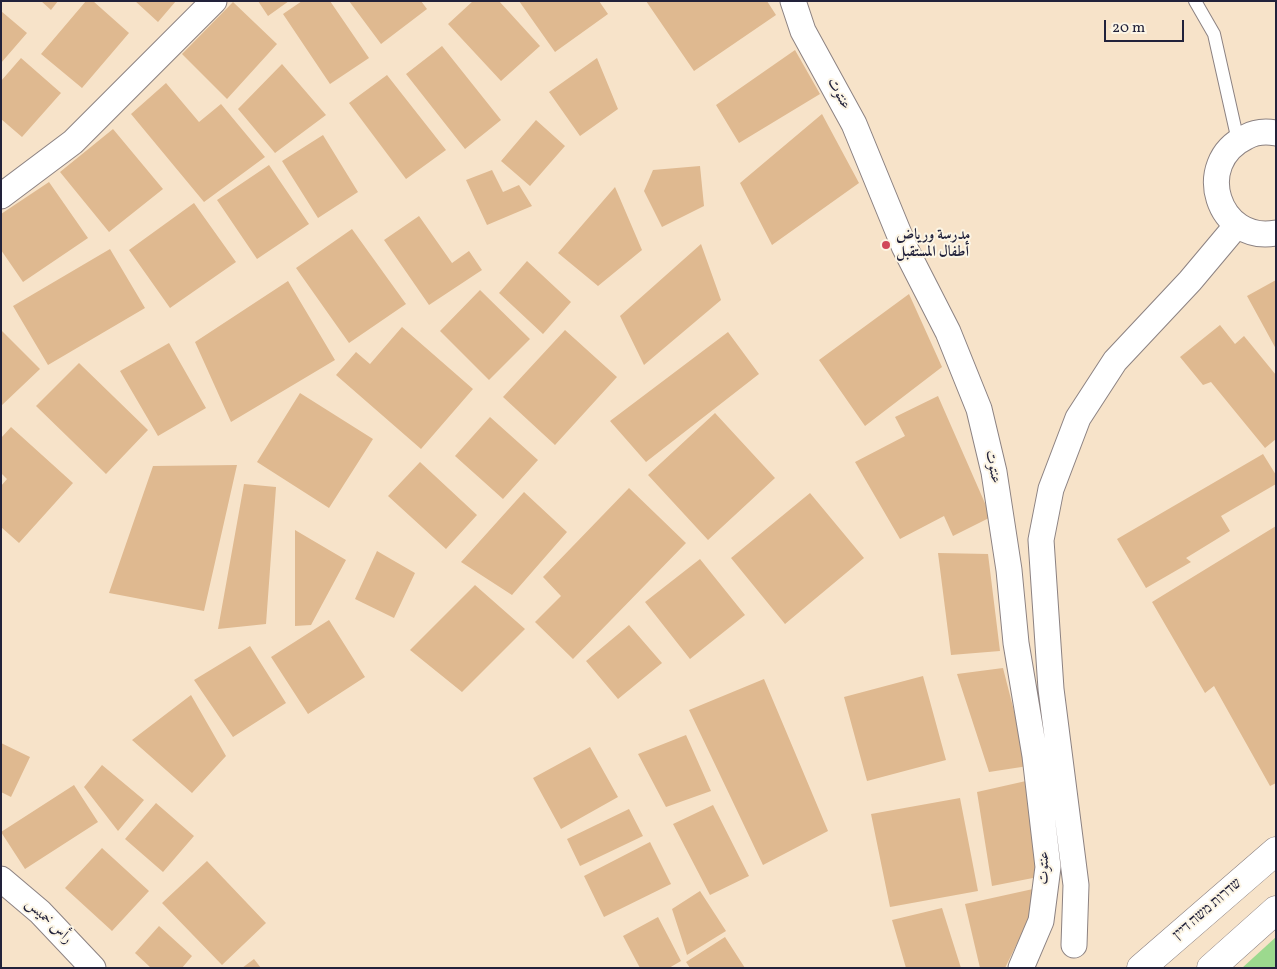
<!DOCTYPE html>
<html>
<head>
<meta charset="utf-8">
<style>
	body { margin:0 }
	#map { position:relative; width:1277px; height:969px; overflow:hidden; background:#f7e3c9; font-family:Vollkorn,serif }
	canvas { display:block }
	.frame { position:absolute; inset:0; border:2px solid #22223b; pointer-events:none }
	.scale { position:absolute; left:1104px; top:20px; width:80px; height:22px; box-sizing:border-box; border:2px solid #22223b; border-top:0; padding-left:6px; font-size:15px; line-height:18px; white-space:nowrap; color:#22223b; -webkit-text-stroke:4px #fcf5e5; paint-order:stroke }
</style>
</head>
<body>
<div id="map">
<canvas width="1277" height="969"></canvas>
<div class="frame"></div>
<div class="scale">20 m</div>
</div>
<script>
const ctx = document.querySelector('canvas').getContext('2d');
ctx.lineJoin = 'round';
function fillPath(path, color) { ctx.fillStyle = color; ctx.fill(path, 'evenodd'); }
function stroke(path, color, width, dash) { ctx.strokeStyle = color; ctx.lineWidth = width; ctx.lineCap = dash ? 'butt' : 'round'; ctx.setLineDash(dash || []); ctx.stroke(path); }
function drawText(font, color, halo, rows, align = 'center') {
  ctx.font = font + ' Vollkorn,Amiri,"Frank Ruhl Libre",serif'; ctx.lineWidth = 4; ctx.setLineDash([]); ctx.textBaseline = 'middle'; ctx.strokeStyle = halo; ctx.fillStyle = color; for (const [text, x, y, turn = 0] of rows) {
    ctx.save(); ctx.translate(x, y); ctx.rotate((+turn || 0) * Math.PI / 180); ctx.textAlign = isNaN(turn) ? turn : align; if (halo) ctx.strokeText(text, 0, 0); ctx.fillText(text, 0, 0); ctx.restore();
  }
}
fillPath(new Path2D(`
	M1276,937V968H1242Z`), '#9cd98e');
fillPath(new Path2D(`
	M41,1H58L51,10Z
	M86,1H93L129,33L82,88L41,54Z
	M135,1H176L158,22Z
	M258,1H289L268,16Z
	M302,1H330L369,58L330,84L283,14Z
	M349,1H421L427,9L381,44Z
	M473,1H499L540,46L501,81L448,24Z
	M519,1H599L608,14L555,52Z
	M646,1H767L776,15L694,71Z
	M233,2L277,44L227,99L182,54Z
	M1,11L27,33L1,63Z
	M442,46L501,120L465,149L406,74Z
	M795,50L820,94L739,143L716,105Z
	M21,58L61,93L22,137L1,119V81Z
	M597,58L618,109L580,136L549,92Z
	M282,64L326,115L275,153L238,109Z
	M387,75L446,150L406,179L349,103Z
	M166,83L199,122L221,104L265,157L204,202L131,114Z
	M822,114L859,183L772,245L740,183Z
	M536,120L565,146L530,186L501,161Z
	M113,129L163,189L109,232L60,172Z
	M323,135L358,192L318,218L282,161Z
	M269,165L309,224L257,259L217,200Z
	M700,166L704,206L662,227L644,191L653,170Z
	M492,170L503,192L519,185L532,206L487,225L466,180Z
	M49,182L88,238L23,282L1,250V214Z
	M615,187L642,250L598,286L558,253Z
	M194,203L236,262L170,308L129,250Z
	M419,216L452,263L469,251L482,270L429,305L384,240Z
	M352,229L406,304L349,343L296,268Z
	M701,244L721,300L644,365L620,316Z
	M110,249L145,308L48,365L13,306Z
	M527,261L571,302L543,334L499,293Z
	M1276,280V349L1247,296Z
	M288,281L335,360L231,422L195,342Z
	M480,290L530,339L489,380L440,331Z
	M909,294L942,367L865,426L819,360Z
	M1220,325L1235,344L1244,336L1276,375V439L1265,448L1211,382L1203,385L1180,357Z
	M402,327L473,389L421,449L336,375L356,352L370,364Z
	M1,330L40,369L1,406Z
	M565,330L617,377L555,445L503,397Z
	M728,332L759,374L646,462L610,421Z
	M169,343L206,408L158,436L120,371Z
	M79,363L148,430L106,474L36,406Z
	M300,393L373,439L329,508L257,462Z
	M938,396L991,517L953,536L944,516L900,539L855,462L905,436L895,417Z
	M715,413L775,478L708,540L648,475Z
	M490,417L538,460L503,499L455,456Z
	M11,427L73,483L19,543L1,527V486L7,479L1,473V438Z
	M1263,454L1276,475V484L1221,516L1230,531L1186,558L1191,562L1146,588L1117,539Z
	M420,462L477,515L446,549L388,496Z
	M237,465L204,611L109,593L153,466Z
	M244,484L276,487L266,624L218,629Z
	M629,488L686,543L573,659L535,622L561,596L543,577Z
	M524,492L567,532L512,595L461,562Z
	M810,493L864,558L785,624L731,558Z
	M1276,526V783L1270,786L1214,686L1205,693L1152,602Z
	M295,530L346,560L311,625L295,626Z
	M377,551L415,573L394,618L355,599Z
	M938,553L988,554L1000,651L951,655Z
	M700,559L745,615L690,659L645,602Z
	M475,585L525,629L462,692L410,650Z
	M329,620L365,677L308,714L271,657Z
	M629,625L662,663L618,699L586,661Z
	M250,646L286,703L233,737L194,680Z
	M1003,668L1028,766L989,772L957,674Z
	M923,676L946,760L867,781L844,697Z
	M764,679L828,831L763,865L689,710Z
	M191,695L226,756L192,793L132,740Z
	M686,735L711,791L666,807L638,754Z
	M1,743L30,757L11,797L1,792Z
	M590,747L618,797L561,829L533,778Z
	M102,765L144,800L118,831L84,787Z
	M1026,781L1038,877L992,886L977,792Z
	M74,785L98,822L25,869L1,832Z
	M960,798L978,891L890,907L871,814Z
	M156,803L194,836L163,872L125,839Z
	M713,805L749,876L710,895L673,824Z
	M629,809L643,836L580,866L567,839Z
	M650,842L671,884L604,917L584,876Z
	M102,848L149,891L112,931L65,888Z
	M207,861L266,923L222,965L162,903Z
	M1033,889L1030,917L1005,968H980L965,904Z
	M700,891L726,931L687,955L672,909Z
	M942,908L961,968H906L892,920Z
	M658,917L681,961L669,968H640L623,936Z
	M159,926L192,956L182,968H151L135,953Z
	M725,937L745,968H690L686,962Z
	M254,959L261,968H242Z`), '#dfb990');
const lane = new Path2D(`
	M1195,1L1214,34L1238,141`);
const street = new Path2D(`
	M793,1L803,31L854,124L904,246L948,332L979,409L994,472L1009,570L1016,643L1035,756L1048,867L1041,921L1021,968
	M1276,133C1265,131 1255,132 1246,137C1192,163 1218,244 1276,233
	M1,196L73,142L214,1
	M1,879L40,912L93,968
	M1074,945L1076,885L1051,689L1041,540L1051,489L1078,418L1115,361L1190,281L1237,225`);
const secondary = new Path2D(`
	M1141,968L1276,851
	M1211,968L1276,910`);
stroke(lane, '#8c8282', 14);
stroke(street, '#8c8282', 27);
stroke(secondary, '#8c8282', 29);
stroke(lane, '#fff', 12);
stroke(street, '#fff', 25);
stroke(secondary, '#fff', 28);
for (const [x, y, r, color] of [
	[886,245,5,"#d1495b"]
]) { const dot = new Path2D(); dot.arc(x, y, r, 0, 2 * Math.PI); ctx.fillStyle = color; ctx.fill(dot); stroke(dot, '#fcf5e5', 2); }
drawText('15px', '#22223b', '#fcf5e5', [
	["عنتوت",838,94,61],
	["عنتوت",992,467,79],
	["عنتوت",1045,868,-89],
	["שדרות משה דיין",1208,910,-41],
	["رأس خميس",48,922,44]
]);
drawText('bold 15px', '#22223b', '#fcf5e5', [
	["مدرسة ورياض",896,236],
	["أطفال المستقبل",896,253]
], 'left');
</script>
</body>
</html>
